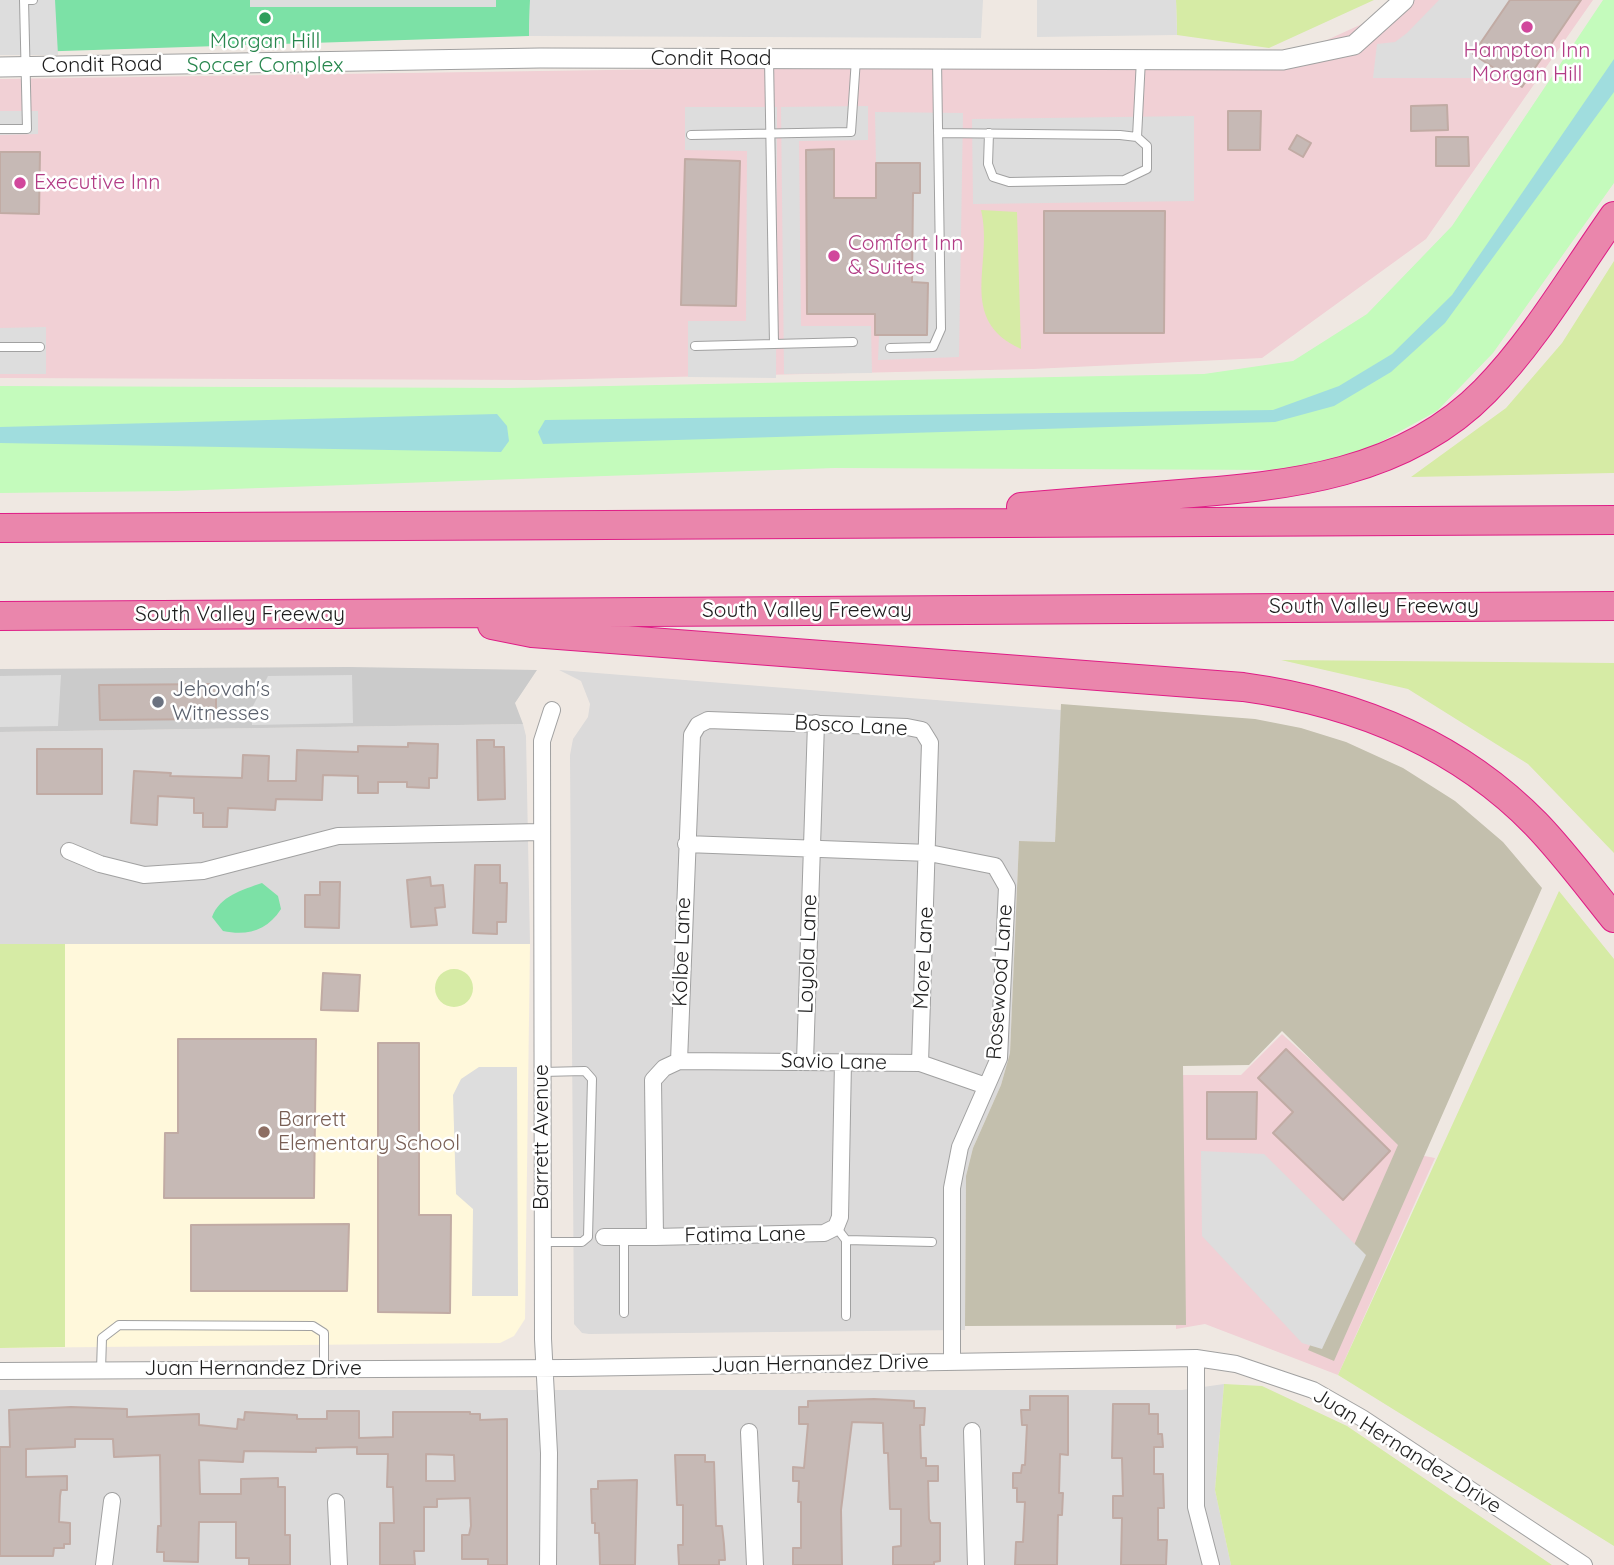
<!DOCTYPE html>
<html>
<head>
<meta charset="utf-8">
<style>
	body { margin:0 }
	canvas { display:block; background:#efe8e2 }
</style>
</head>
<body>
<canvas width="1614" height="1565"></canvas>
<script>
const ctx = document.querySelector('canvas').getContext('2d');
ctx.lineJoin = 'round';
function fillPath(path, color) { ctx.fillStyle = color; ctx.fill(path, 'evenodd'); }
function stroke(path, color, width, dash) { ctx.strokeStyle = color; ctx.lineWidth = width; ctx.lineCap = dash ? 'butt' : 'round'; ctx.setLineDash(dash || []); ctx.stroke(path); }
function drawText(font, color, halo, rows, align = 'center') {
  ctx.font = font + ' Quicksand,sans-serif'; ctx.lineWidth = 5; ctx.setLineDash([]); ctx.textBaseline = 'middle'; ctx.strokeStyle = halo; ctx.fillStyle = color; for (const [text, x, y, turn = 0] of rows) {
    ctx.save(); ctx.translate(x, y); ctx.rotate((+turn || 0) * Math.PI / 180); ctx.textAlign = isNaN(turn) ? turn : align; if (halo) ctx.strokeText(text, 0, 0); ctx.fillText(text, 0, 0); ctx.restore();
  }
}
fillPath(new Path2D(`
	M559,670L1061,710L1055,842L1019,841L1010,1053L1001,1085L973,1148L966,1176L965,1330L589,1334L582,1333L574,1324L570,755L573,739L588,717L590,704L581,681Z
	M523,724L526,736L530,944H0V732Z
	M1224,1384L1215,1490L1231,1565H0V1390H1182Z`), '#dbdada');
fillPath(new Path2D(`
	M1402,0H1593L1426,239L1262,358L1033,369L535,380L0,378V79L1283,60L1395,9Z
	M1282,1034L1414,1154L1435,1158L1338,1375L1205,1324L1176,1329L1175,1075H1241Z`), '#f1d0d5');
fillPath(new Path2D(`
	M0,944H530L525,1319L514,1336L500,1343L0,1348Z`), '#fff8db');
fillPath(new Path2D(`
	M349,667L537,670L515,703L523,724L0,732V669Z`), '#cbcbcb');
fillPath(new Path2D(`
	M1061,704L1255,719L1301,728L1346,742L1403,768L1455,801L1503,842L1542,888L1334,1361L1308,1350L1398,1145L1282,1031L1249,1065L1183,1066L1186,1325L965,1326L966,1176L973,1148L1001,1085L1010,1053L1019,841L1055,842Z`), '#c3bfad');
fillPath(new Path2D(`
	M1176,0H1374L1269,48L1177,35Z
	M981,210L1017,212L1021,349C956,319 994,264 981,210Z
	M1614,261V473L1411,477L1506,408L1562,343Z
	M1281,660L1614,663V853L1528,764L1408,689Z
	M1559,891L1614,959V1546L1338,1375Z
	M0,944H65V1347L0,1348Z
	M435 988a19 19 0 1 1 38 0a19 19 0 1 1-38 0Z
	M1224,1384L1262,1386L1347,1426L1552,1565H1231L1215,1490Z`), '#d6eba5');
fillPath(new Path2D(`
	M1603,0H1614V183L1493,353L1437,411L1364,451L1281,470L835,468L174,491L0,493V386L509,388L1204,374L1293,361L1367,314L1452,226Z`), '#c4fbbc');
fillPath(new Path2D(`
	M0,0H530L529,36L0,53Z
	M262,883L278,896L281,909C267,931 247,936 223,931L212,917C220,896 242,890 262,883Z`), '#7ce1a6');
fillPath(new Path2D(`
	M0,0H55L58,55H0Z
	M250,0H496V7H250Z
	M530,0H983L981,38L529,36Z
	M1037,0H1176L1177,35L1037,37Z
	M1439,0H1510L1473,54L1508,78H1373L1377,44L1395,42L1407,33Z
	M868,106V140L799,141L801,326H871L872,373L784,374L781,107Z
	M685,107H777L776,378L688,377V321H746L747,151L685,150Z
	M0,111H38V134L0,135Z
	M875,112L963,113L959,357L878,360L879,336L927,335L928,283L912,282L913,193L920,192L919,162L876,163Z
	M1194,116V201L973,204L972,119Z
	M46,327V374H0V328Z
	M61,675L58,726L0,727V676Z
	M352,675L353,723L252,725V708L268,676Z
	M479,1067H517L518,1296H472L473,1209L456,1194L453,1095L461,1079Z
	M1201,1151L1264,1154L1366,1255L1322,1349L1302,1343L1202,1236Z`), '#ddd');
fillPath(new Path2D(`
	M1614,59V92L1445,323L1391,372L1334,406L1275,422L543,444L538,432L545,420L1273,410L1339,386L1392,354L1452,295Z
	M497,414L507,426L509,441L501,452L0,443V427Z`), '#a0ddde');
const building = new Path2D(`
	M1510,0H1581L1522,87L1473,54Z
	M1447,105L1448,130L1411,131V106Z
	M1228,111H1261L1260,150H1228Z
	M1297,135L1311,143L1303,157L1289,149Z
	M1436,137H1468L1469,166H1436Z
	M834,149V198H876V163H920V193H913L912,282L928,283L927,335H875V314H807L806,150Z
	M0,152H40L39,214L0,213Z
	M685,159L740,161L736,306L681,305Z
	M1044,211H1165L1164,333H1044Z
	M216,684V719L100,720L99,685Z
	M477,740H494V747H504L505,799L478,800Z
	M408,743L438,744L437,778H429V788L407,787V782H378V793H358V776L323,775L322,800L276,799L275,810L228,808L227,827H203V813H194V798L158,796L157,825L131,823L134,771L171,773L170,776L242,778L243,755L269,756L268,781H296L297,750L358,752V746L408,747Z
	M37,749H102V794H37Z
	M475,865H500V883H507L506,922H497V934L473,933Z
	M430,877L431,886L443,885L445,907L435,908L437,925L411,927L407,880Z
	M320,882H340L339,928L305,927V895H320Z
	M323,973L360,975L358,1011L321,1010Z
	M178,1039H316L314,1198H164L165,1133H178Z
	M378,1043H419V1215H451L450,1313L378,1312Z
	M1286,1049L1390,1151L1343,1200L1273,1133L1293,1112L1258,1078Z
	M1207,1092H1257L1256,1139H1207Z
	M349,1224L347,1291H191V1225Z
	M1030,1396H1068V1455L1060,1454L1059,1493H1063L1062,1515H1058L1057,1565H1015L1016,1542H1023L1025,1502H1017V1488H1013V1473H1021L1022,1465H1025L1027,1425H1022L1021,1410H1030Z
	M874,1399L914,1401V1408H925L924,1425H920L921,1458H926V1466H938V1481H928L929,1519L931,1523H940V1561L934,1562V1565H893V1547L901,1546V1509H890L888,1453H884L883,1423L852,1422L841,1510L842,1565H793V1548H801V1502H798L799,1481H793V1467L804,1468L808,1424H799V1407H808V1401Z
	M1113,1404H1149V1414H1158V1434H1162L1163,1447H1154V1474H1163L1164,1508H1158V1540H1167L1166,1565H1121L1122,1518H1113V1496H1123L1122,1458H1112Z
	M71,1407L127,1409V1417L199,1414V1425L237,1429L238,1419L244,1420L245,1412L297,1415V1419H327V1411H359V1438L393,1437V1412H470V1414H480V1420L507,1419V1565H488V1559H462V1535H469L471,1526L470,1498L437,1499V1507H424V1551H414L415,1565H380V1523H394L393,1487H387L388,1454H357V1447L316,1448V1452L244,1451L243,1462L199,1460L200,1494H241V1479L278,1478V1487H285V1535H290V1565H249V1558H236V1522H199L198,1562L164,1561V1552H157L158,1526H161L160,1455L114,1457L113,1439H75V1447L26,1449V1477L67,1476V1490H61L60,1496L59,1522L70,1523V1544H64V1548H54L53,1556H0V1447H10L9,1410ZM426,1454L454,1455L455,1481H426Z
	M675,1455H705V1462H714L716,1526H722L724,1544L725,1560H719V1565H679L678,1545H683V1505H677Z
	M637,1480L635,1565H600L599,1533H595V1523H592L591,1489H598V1481Z`);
fillPath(building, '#c6b9b5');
stroke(building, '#c1aba4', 2);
const service = new Path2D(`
	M769,59L774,344L853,342
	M0,129H27L24,0H33
	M938,133L1120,135L1137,137L1147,146V169L1124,180L1009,182L993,177L988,164L989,133
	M691,135L851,132L856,59
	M1137,137L1141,59
	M695,346L774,344
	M0,347H40
	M890,348L933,347L941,329L937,60
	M542,1072L585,1071L592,1079L588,1237L582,1242H543
	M836,1227L846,1240L932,1242
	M846,1240V1316
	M624,1313V1237
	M101,1370L102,1338L119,1325L313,1326L324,1333V1369`);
const minor = new Path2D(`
	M686,844L929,853L995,866L1007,887L999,1058L960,1147L952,1188V1362
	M69,851L100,864L144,875L203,871L338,836L542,832
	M679,1061L692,735L698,725L708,720L907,727L922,730L930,743L920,1063
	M805,1061L816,723
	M843,1062L840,1217L836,1227L824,1233L655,1237L653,1080L664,1068L679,1061L920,1063L986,1086
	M604,1237H655
	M1196,1358V1507L1211,1565
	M0,1371L569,1368L1196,1358L1236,1364L1313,1390L1362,1418L1584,1565
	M972,1431L976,1565
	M749,1432L755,1565
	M336,1502L339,1565
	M104,1565L112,1501
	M548,1565L549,1453L543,1339L542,741L552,710`);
const tertiary = new Path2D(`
	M0,67L540,58L1283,60L1354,45L1404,0`);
const motorway = new Path2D(`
	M1021,507C1074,503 1127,498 1180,494C1289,486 1404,474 1485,391C1535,340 1573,274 1614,216
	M0,528L1614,520
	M0,616L1614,606
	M492,625L532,633L1243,687C1353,702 1457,743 1536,824C1564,853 1589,887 1614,918`);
stroke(service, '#a1a1a1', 10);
stroke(minor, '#a1a1a1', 18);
stroke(tertiary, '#a1a1a1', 21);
stroke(motorway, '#df1d86', 30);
stroke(service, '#fff', 8);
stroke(minor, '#fff', 16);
stroke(tertiary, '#fff', 19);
stroke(motorway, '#ea86ac', 28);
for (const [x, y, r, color] of [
	[265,18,7,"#2e9e5b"],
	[1527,27,7,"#d1479c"],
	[20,183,7,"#d1479c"],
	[834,256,7,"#d1479c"],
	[158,702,7,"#6b7280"],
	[264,1132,7,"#8d6e63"]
]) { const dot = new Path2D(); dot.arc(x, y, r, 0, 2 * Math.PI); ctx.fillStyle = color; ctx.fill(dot); stroke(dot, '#fff', 2.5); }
drawText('21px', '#27864d', '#fff', [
	["Morgan Hill",265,42],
	["Soccer Complex",265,66]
]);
drawText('21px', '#b23c85', '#fff', [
	["Hampton Inn",1527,51,"center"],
	["Morgan Hill",1527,75,"center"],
	["Executive Inn",34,183],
	["Comfort Inn",848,244],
	["& Suites",848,268]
], 'left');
drawText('21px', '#1d1d1d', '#fff', [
	["Condit Road",711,59],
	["Condit Road",102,65,-1],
	["South Valley Freeway",1374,607],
	["South Valley Freeway",807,611],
	["South Valley Freeway",240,615],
	["Bosco Lane",851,726,3],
	["Kolbe Lane",682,952,-88],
	["Loyola Lane",808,954,-88],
	["More Lane",924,958,-87],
	["Rosewood Lane",1000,982,-86],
	["Savio Lane",834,1062,1],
	["Barrett Avenue",542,1137,-90],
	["Fatima Lane",745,1235,-1],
	["Juan Hernandez Drive",820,1364,-1],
	["Juan Hernandez Drive",253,1369],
	["Juan Hernandez Drive",1407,1451,32]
]);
drawText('21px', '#5b616d', '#fff', [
	["Jehovah's",172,690],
	["Witnesses",172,714]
], 'left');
drawText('21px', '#785e54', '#fff', [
	["Barrett",278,1120],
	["Elementary School",278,1144]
], 'left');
</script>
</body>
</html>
